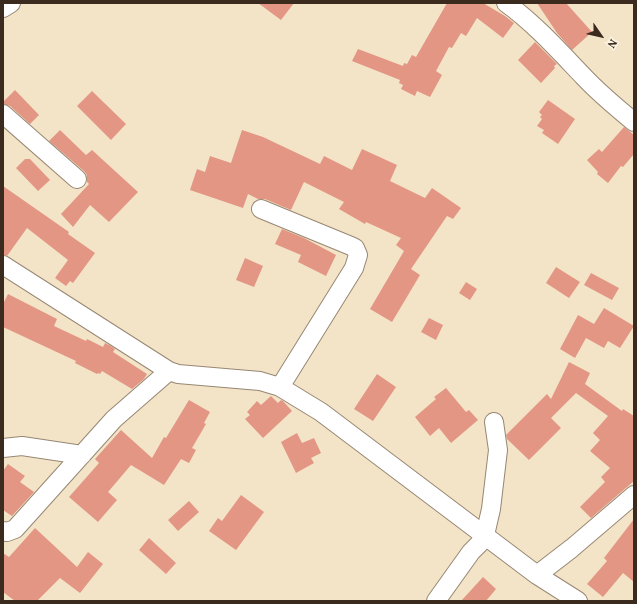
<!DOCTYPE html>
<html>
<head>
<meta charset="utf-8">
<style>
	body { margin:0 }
	#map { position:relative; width:637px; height:604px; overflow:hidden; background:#f3e4c8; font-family:Vollkorn,serif }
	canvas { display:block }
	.frame { position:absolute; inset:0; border:4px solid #3b2a1e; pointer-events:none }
	.north { position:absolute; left:581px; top:16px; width:40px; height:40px; -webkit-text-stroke:3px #fcf5e5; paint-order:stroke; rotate:124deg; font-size:11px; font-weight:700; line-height:16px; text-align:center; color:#3b2a1e }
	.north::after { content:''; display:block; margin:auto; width:14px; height:18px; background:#3b2a1e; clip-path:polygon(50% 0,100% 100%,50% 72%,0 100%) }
</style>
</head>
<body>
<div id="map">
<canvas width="637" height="604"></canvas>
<div class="frame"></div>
<div class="north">N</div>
</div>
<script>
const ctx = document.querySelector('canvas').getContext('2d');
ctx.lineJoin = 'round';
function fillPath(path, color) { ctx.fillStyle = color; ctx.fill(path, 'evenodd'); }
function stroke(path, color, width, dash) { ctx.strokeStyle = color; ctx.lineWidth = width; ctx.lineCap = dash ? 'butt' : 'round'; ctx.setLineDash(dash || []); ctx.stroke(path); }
fillPath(new Path2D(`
	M258,3H294L281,20Z
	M447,3H483L505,16L514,23L503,38L477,18L466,36L461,33L452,48L449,47L436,71L442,75L430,97L417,91L415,96L401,89L403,85L399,83L400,80L352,61L358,49L403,66L404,63L407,64L412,55L416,57Z
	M537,3H566L592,32L572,50L557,33Z
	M535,42L557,64L554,66L555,68L541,83L518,60Z
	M15,90L39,115L30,124L10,106L3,104V102Z
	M92,91L126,124L111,140L77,106Z
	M548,100L575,119L558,144L542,133L544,130L537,126L542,119L540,117L542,115L539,112Z
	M624,127L634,135V154L623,167L621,166L608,183L597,174L598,172L587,160L599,149L602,152Z
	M60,130L86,155L92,150L138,192L109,222L90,205L73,227L61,214L89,184L87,182V175L84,171L49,141Z
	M242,130L263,137L320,164L324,156L352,170L362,149L397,165L390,181L425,198L432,188L461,208L453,219L447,216L411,269L420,275L392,322L370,309L404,251L396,245L401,238L366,222L365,224L339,209L344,202L304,182L291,210L265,199H258L248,194L243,208L190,190L197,169L205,172L210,156L231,163Z
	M25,159H30L50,180L38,191L16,168Z
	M3,186L69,232L68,234L95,253L73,283L70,281L66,286L55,278L68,260L27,228L7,256L3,255Z
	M282,229L304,238L336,255L326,276L298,262L301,255L275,244Z
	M245,258L263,266L254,287L236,280Z
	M556,267L580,282L569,298L546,283Z
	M591,273L619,288L612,300L584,285Z
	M466,282L477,289L470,300L459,293Z
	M8,294L57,319L54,326L86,341L87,339L103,347L105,343L111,346L115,349L113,352L147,374L144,379L132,389L102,371L100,374L98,373L97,374L75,363L76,361L3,327V304Z
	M604,308L634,326L620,348L608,341L604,348L586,338L575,358L560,349L578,315L594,324Z
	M429,318L443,325L436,340L421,332Z
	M569,362L590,373L585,384L622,411L623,409L634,416V481L591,518L580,507L605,482L601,477L610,468L590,451L600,440L593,433L608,416L576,393L551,418L561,428L529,460L507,439L506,435L547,394L551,399Z
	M377,374L396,387L373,421L354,409Z
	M446,388L466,412L469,410L478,420L451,443L439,428L430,436L415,417L436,399L434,397Z
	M271,396L278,403L281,400L283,401L292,411L263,438L245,419L250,415L247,412L257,401L261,405Z
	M189,400L210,412L204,423L206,424L192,448L196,450L189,463L181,459L164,485L131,465L108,492L117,500L98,522L69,497L99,463L95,459L121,430L152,458L164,437L166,438Z
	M297,433L302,443L314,438L321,453L311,458L314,463L296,473L281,442Z
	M8,464L25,476L20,482L34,492L12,516L3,510V471Z
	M241,495L264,512L236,550L209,531L218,518L222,521Z
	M189,501L199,512L178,531L168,520Z
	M634,519V582L623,573L603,597L587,584L607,561L604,558Z
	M35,528L77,567L88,552L103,564L80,593L60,578L37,601H15L3,592V553L9,557Z
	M149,538L176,563L166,574L139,550Z
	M483,577L496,589L486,601H461Z`), '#e39684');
const minor = new Path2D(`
	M506,3C535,24 559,51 584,77C599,93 617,108 634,122
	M3,8L11,3
	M3,114L77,179
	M261,209L351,246L355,248L358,255L354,268L280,387
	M3,265L169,371L178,374L260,381L280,387L321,412L537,575L578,601
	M3,448L22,446L82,455
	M3,531L7,532L15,529L114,419L169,371
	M537,575L572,548L634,495
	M436,601L471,552L479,544L485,535L491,509L498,450L494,422`);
stroke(minor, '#978773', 20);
stroke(minor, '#fff', 18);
</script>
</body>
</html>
